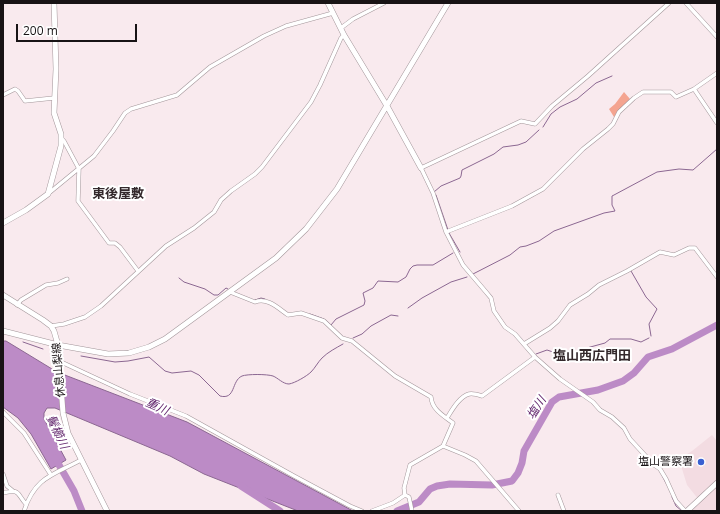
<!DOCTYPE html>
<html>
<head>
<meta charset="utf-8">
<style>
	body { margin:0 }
	#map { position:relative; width:720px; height:514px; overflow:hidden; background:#f9eaee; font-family:"Open Sans",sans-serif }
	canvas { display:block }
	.frame { position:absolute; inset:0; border:4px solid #181315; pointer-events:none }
	.scale { position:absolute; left:16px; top:24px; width:121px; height:18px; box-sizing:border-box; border:2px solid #181315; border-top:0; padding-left:5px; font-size:12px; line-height:14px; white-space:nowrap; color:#181315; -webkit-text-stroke:3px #fff; paint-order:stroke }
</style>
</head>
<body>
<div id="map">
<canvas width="720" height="514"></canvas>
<div class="frame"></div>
<div class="scale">200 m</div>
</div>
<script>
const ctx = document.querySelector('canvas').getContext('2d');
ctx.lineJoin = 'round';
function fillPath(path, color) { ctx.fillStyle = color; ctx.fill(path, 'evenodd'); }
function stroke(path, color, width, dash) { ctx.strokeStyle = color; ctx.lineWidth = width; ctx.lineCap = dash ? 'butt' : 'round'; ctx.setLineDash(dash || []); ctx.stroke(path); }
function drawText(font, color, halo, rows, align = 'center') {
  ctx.font = font + ' "Open Sans","Noto Sans JP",sans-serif'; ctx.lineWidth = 4; ctx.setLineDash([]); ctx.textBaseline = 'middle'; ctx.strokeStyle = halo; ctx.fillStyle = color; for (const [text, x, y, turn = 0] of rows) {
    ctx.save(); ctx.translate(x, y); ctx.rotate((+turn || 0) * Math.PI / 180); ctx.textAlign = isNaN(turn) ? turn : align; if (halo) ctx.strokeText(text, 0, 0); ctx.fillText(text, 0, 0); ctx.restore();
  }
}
fillPath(new Path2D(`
	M712,435L717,441V510L715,511H687L699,500L687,485L679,459L692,451Z`), '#f3dce2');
fillPath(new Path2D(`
	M624,92L630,99L618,111L614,117L609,109L615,104Z`), '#f4a490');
const water = new Path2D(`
	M3,341H6L57,372L187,422L353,511H298L204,474L170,456L55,408H47L44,413V419L66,460L51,469L31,434L18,418L3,407Z`);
fillPath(water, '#bc8bc6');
stroke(water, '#8b6791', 1);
stroke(new Path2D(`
	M543,127L551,114L560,107L577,99L596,83L612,76
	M434,192L441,186L460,178L461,176L462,170L494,154L503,147L518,145L526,142L539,130
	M436,195L448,230
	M449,233L460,252
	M631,271L646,297L657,309L649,324L651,336
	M473,274L510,255L520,247L526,246L539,241L554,231L604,213L615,211L612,205V196L614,195L657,172L679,169L693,170L717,149
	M179,278L184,282L205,289L214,295H218L226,288L228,289
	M255,300L261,298L265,299
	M408,308L422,298L451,282L467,277
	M310,314L324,319L331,325L336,319L364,305L365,301L363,293L373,288L378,281L398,282L406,277L410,269L413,266L417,265H433L453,253
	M353,338L362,334L371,326L391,315L398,316
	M23,342L43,349
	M536,354L547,350L562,355H572L583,349L605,343L610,339H631L641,342L649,338
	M81,356L115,362L128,361L149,357L165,371L172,373L191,371L199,375L220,396C236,400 231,381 242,376C247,374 267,374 273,376C278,378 283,384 289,384C295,383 307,376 311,372C315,368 318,362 322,358C328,352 336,348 343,344
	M663,477L666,483
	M672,497L676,506L682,511`), '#8b6791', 1);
stroke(new Path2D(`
	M55,458L74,491L82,511
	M241,486L280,511
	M397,511L419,502L430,489L437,486L450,484L492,485L512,481L518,473L522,463L524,451L552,402L559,397L598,390L623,381L634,373L648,357L672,349L717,325`), '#bc8bc6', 7);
const street = new Path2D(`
	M669,3L588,76L552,106L535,124L521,121L421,168L433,193L446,232L463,265L486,292L491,298L494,311L505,327L515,334L535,357L560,379L593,402L600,410L612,417L624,428L630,439L654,465L660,469L666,479L676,501L685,511
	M686,3L717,37
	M341,28L353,19L384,3
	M694,89L717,123
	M3,95L15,89L18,91L25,101L54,98
	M61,138L64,141L79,169L78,201L109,243H115L120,247L138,271
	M49,193L94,156L113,131L125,113L131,109L177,95L210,67L264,36L286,26L333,13
	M446,232L512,206L543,189L583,149L608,129L613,124L619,112L634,98L643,92H671L676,97L694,89L717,73
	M230,292L255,302C267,297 278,308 288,315L301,313L324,321L342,338L352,341L395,376L431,397C432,410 444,416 453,423L443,446L410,465L404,488L405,495L409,497L412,511
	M17,305L21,300L46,285L58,283L67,279
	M51,326L64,324L85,317L101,306L166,246L194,228L214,212L221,200L231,191L255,174L262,167L311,102L320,85L341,38L344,35
	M524,344L550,328L558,321L570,305L588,294L599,285L627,271L660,252L674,255L689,248H695L717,277
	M59,361L130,394L186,416L294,476L350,506L362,511
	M3,412L24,433L51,475
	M447,418C452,410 459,397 469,394C473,393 479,395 482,396L535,357
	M443,446L465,455L476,461L519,511
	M3,474L7,486L13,491
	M3,493C21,489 16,493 26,504
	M558,495L564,511
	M24,511C35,477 53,475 81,460
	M372,511L393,503L405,495`);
const secondary = new Path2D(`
	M328,3L344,35L387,106L421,168
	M3,223L26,210L48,194L61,146V134L54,113L56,69L54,3
	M3,295L43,320L51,326L54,331L58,345L63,413L68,433L107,511
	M3,331L58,345L108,354L129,353L149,347L165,339L276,258L306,229L337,189L448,3
	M687,511L717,483`);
stroke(street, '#a3969a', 4.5);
stroke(secondary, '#a3969a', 6);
stroke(street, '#fff', 3.5);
stroke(secondary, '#fff', 5);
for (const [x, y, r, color] of [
	[701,462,4,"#3960d1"]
]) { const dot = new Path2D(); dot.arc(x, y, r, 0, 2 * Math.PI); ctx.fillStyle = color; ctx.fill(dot); stroke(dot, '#fff', 1.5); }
drawText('11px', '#181315', '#fff', [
	["休息山梨線",59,370,-95]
]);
drawText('11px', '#181315', '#fff', [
	["塩山警察署",693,462]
], 'right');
drawText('italic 12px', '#62266d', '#fff', [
	["重川",157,407,24],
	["塩川",537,408,-57],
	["鬢櫛川",57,432,65]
]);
drawText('bold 13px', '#33282b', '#fff', [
	["東後屋敷",118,194],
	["塩山西広門田",592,356]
]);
</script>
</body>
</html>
